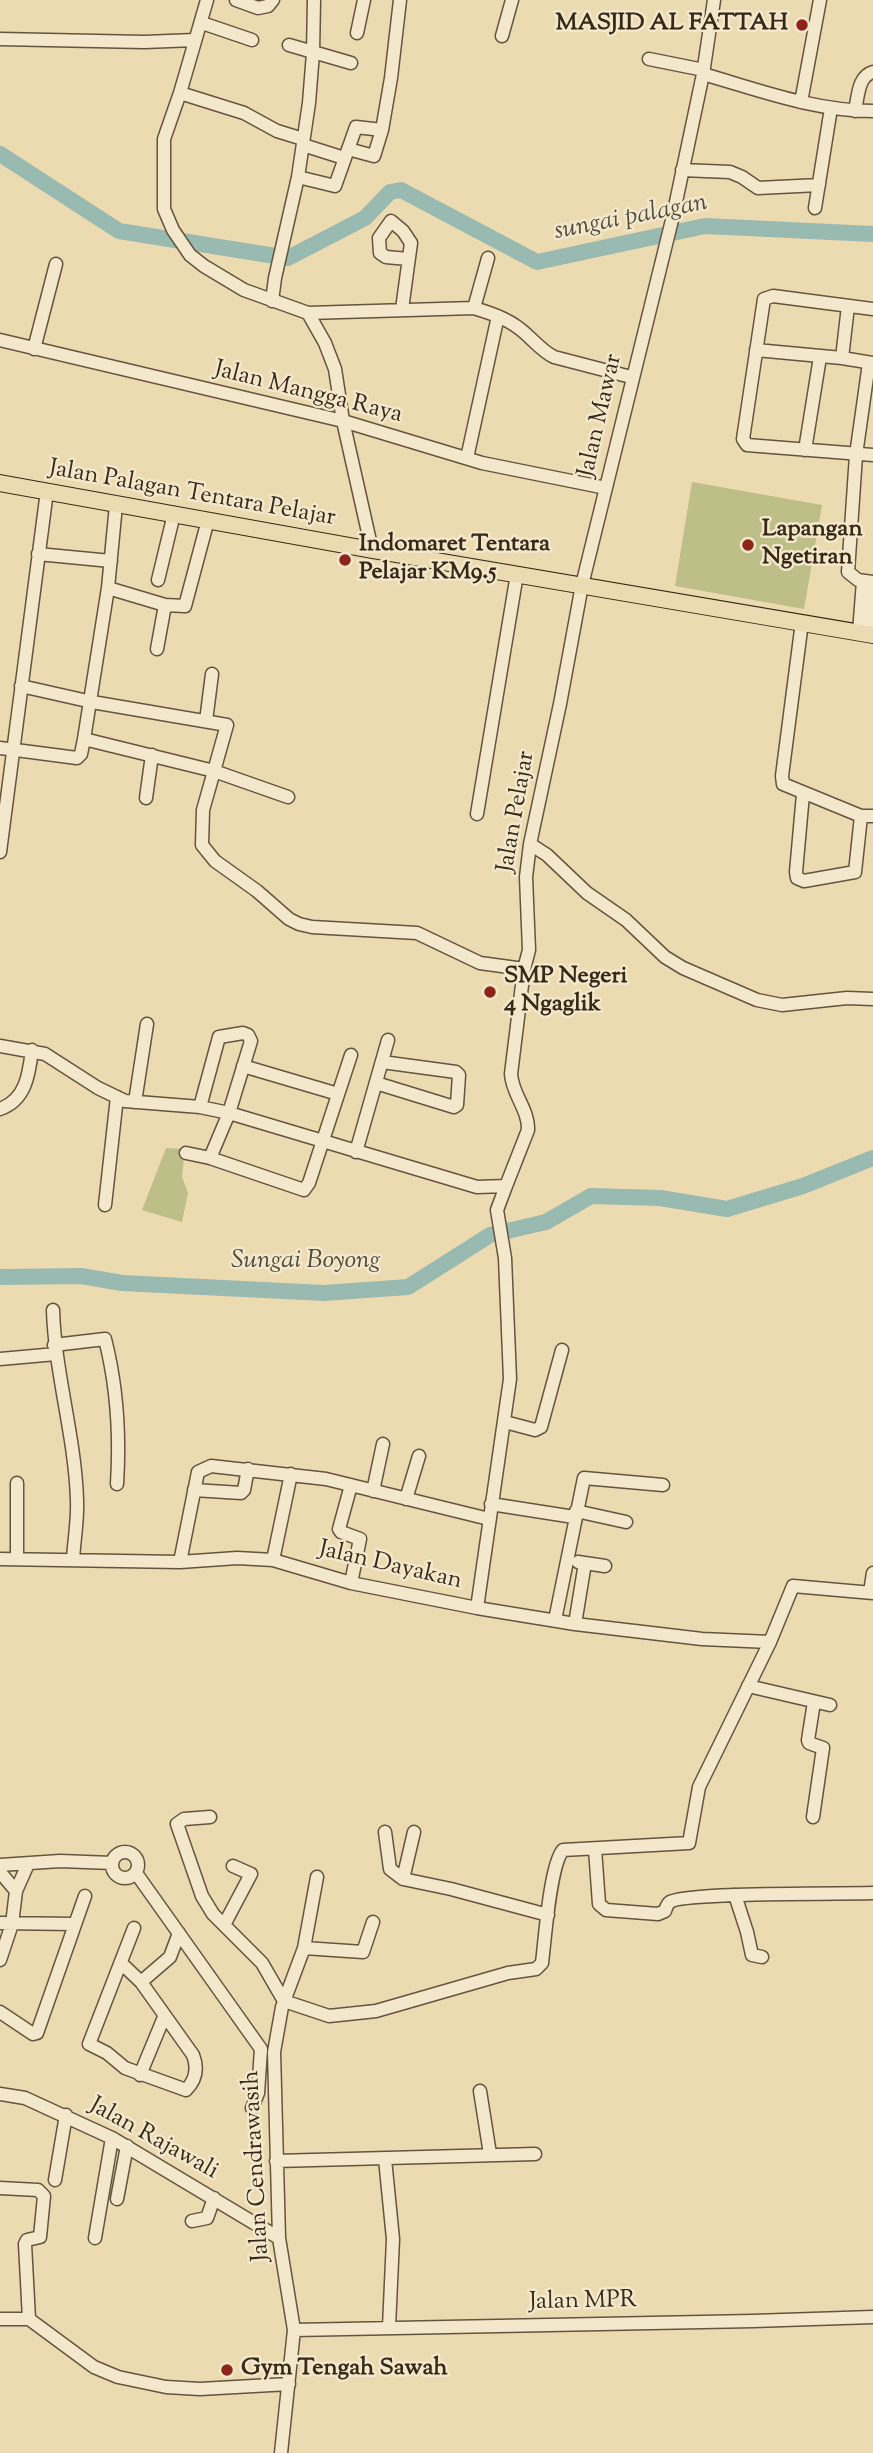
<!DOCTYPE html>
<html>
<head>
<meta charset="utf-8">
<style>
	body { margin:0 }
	canvas { display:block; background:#ecdab1 }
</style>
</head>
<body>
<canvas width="873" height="2453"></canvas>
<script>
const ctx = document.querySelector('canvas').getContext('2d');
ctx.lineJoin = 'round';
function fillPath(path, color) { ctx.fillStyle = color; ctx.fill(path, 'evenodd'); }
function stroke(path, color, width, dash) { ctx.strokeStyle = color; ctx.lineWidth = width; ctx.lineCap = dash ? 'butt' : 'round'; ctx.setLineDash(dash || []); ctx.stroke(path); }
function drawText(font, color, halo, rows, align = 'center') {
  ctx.font = font + ' "Sorts Mill Goudy",serif'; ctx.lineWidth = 5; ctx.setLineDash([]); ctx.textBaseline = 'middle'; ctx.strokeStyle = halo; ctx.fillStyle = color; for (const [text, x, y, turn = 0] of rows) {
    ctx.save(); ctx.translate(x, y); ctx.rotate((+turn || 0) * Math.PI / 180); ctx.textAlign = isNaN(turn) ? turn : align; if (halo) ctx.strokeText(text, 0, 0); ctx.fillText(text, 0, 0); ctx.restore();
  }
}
fillPath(new Path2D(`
	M692,482L822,505L804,609L675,586Z
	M166,1148L185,1149L182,1177L188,1193L182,1222L142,1210Z`), '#bdbe88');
stroke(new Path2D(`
	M0,154L119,231L288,258L365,218L390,192L401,190L537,262L705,226L873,234
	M0,1277L81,1276L122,1283L324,1293L408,1287L490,1235L546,1222L591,1196L660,1198L727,1209L803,1186L873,1158`), '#99bab0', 16);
const minor = new Path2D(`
	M207,0L180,93L164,139V209L173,230L190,255L204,266L244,290L308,313L325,343L335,369L343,421L372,550
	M236,0L258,8L268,6L273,0
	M202,23L252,40
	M357,33L364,0
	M502,36L512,0
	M0,39L144,42L195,40
	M289,45L351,63
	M649,59L704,70
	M703,74C759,90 814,111 873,111
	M180,93L244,113L277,131L303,139
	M801,102L820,0
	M855,111C858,97 858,76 873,72
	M303,145L344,158
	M348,149L374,156L382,130
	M682,170L730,172L742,177L758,188L819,185
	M298,177L335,186L356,127L382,130L391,78L400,0
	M815,208L831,108
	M272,301L275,278L298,177L309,103L313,53L314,0
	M474,308L488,258
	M402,309L411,243L403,231L391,221L379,238L380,253L386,257L408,259
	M873,309L773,296L764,299L743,439L747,445L873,455
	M308,313L474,308C490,313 506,318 520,329C532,338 540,350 554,357L631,377
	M0,340L343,421L482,463L606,488
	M34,349L56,264
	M756,350L842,358L873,363
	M842,358L848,306
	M869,363L856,455L848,572L858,580L873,582
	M805,450L820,357
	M467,458L498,316
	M38,554L111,561
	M158,580L174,514
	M108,588L165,605L185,606L208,520
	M802,622L782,776L783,784L861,816H873
	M859,632L863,581
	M870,634L873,586
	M157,649L165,605
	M21,686L92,702L227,725L203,810L202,845L215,861L257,891L289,919L299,924L312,927L417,933L480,963L524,969
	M206,721L212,674
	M84,739L108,588L116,505
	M0,748L77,758L81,754L84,739L214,771L288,797
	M803,794L796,872L797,878L804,881L855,872L861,816
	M146,798L152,755
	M477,814L517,574
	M530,844L547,855L587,893L626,920L665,957L683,968L757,1000L782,1005L847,998L873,999
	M0,852L47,491
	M0,1046L45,1054L98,1088L125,1101L200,1107L229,1113L477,1187L506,1186L528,1130C529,1110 512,1094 511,1074L524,969L529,950L526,877L530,844L560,704L582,585L673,216L703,74L714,0
	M243,1066L338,1094
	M376,1083L454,1107L457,1105L459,1075L456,1072L382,1062
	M135,1102L147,1024
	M200,1107L219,1037L243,1033L248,1035L251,1041L229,1113L210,1158
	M0,1109C26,1100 29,1074 32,1050
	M356,1152L388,1040
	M186,1153L210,1158L304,1190L309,1183L351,1055
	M105,1205L117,1097
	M53,1310C55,1374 75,1436 77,1500C78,1520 74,1540 73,1560
	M54,1345L105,1339C117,1386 120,1436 117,1484
	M0,1359L56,1354
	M505,1422L535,1430L541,1427L562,1350
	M194,1490L241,1493L244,1490L248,1469
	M373,1491L383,1444
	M406,1499L419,1456
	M491,1504L574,1517
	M576,1511L626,1522
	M0,1559L180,1562L237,1558L273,1560L351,1583L477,1608L575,1624L702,1639L770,1642
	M17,1559V1483
	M273,1560L291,1474
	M180,1562L198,1472L211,1466L326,1479L489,1519
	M578,1562L605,1566
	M351,1583L360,1539L341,1532L339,1529L351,1485
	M870,1592L873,1573
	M477,1608L510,1379L505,1258L497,1210L506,1186
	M555,1620L584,1478L663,1485
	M575,1624L585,1563
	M748,1686L830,1705
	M210,1817L184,1819L177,1824L202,1896L213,1914L262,1963L284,2001L329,2016L376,2011L508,1973L536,1969L542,1963C545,1939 550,1865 563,1850L689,1843L699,1787L770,1642L793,1586L873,1593
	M813,1817L823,1748L809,1743L808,1740L814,1702
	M385,1832L390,1869L403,1879L451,1889L548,1915
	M595,1849L599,1904L606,1910L658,1914L665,1911C666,1908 667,1904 670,1902C683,1892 845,1894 873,1893
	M112 1865a13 13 0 1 1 26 0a13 13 0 1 1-26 0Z
	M0,1865L60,1861L112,1863
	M0,1872L16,1891
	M136,1873L261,2049L258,2093L252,2108
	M403,1879L414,1832
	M735,1895L747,1932L752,1955L762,1957
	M0,1923L74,1924
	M224,1925L251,1874L233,1866
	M304,1948L363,1952L373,1922
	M0,1960L12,1924L16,1891L28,1864
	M121,1963L141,1982L193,2055C198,2068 196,2080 186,2090L125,2068L107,2053L89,2044L134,1928
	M141,1982L170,1957L179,1933
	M0,2012L33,2034L37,2033L85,1896
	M140,2075L164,2017
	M480,2091L490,2154
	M0,2094L25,2098L112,2138L279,2238
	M385,2159L393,2239L389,2327
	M276,2161L535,2154
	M55,2180L66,2115
	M0,2188L38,2190L44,2196L40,2237L27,2240L25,2244L29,2319
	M117,2199L127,2146
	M192,2221L207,2218L214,2198
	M95,2238L112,2138
	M0,2319H29L94,2367L118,2377L166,2387L200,2389L289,2384
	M294,2330L753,2321L873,2317
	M281,2453L294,2330L279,2238L274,2052L282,2007L304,1948L317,1877`);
const major = new Path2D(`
	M0,483L372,550L873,635`);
stroke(minor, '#64553e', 15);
stroke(major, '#372918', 18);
stroke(minor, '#f3e7cc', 12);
stroke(major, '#ecdab1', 16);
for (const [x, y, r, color] of [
	[802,25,7,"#8f2418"],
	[748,545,7,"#8f2418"],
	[345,560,7,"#8f2418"],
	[490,992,7,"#8f2418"],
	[227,2370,7,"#8f2418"]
]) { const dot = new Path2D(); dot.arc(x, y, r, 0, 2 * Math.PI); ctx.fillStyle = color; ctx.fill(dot); stroke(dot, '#f3e7cc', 2.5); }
drawText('bold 24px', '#372918', '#f3e7cc', [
	["MASJID AL FATTAH",788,25,"right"],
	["Lapangan",762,531],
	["Ngetiran",762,559],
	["Indomaret Tentara",359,546],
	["Pelajar KM9.5",359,574],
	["SMP Negeri",504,978],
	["4 Ngaglik",504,1006],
	["Gym Tengah Sawah",241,2370]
], 'left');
drawText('24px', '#372918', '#f3e7cc', [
	["Jalan Mangga Raya",308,394,14],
	["Jalan Mawar",602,416,-77],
	["Jalan Palagan Tentara Pelajar",192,495,10],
	["Jalan Pelajar",518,812,-80],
	["Jalan Dayakan",390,1567,13],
	["Jalan Rajawali",153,2140,29],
	["Jalan Cendrawasih",258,2166,-93],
	["Jalan MPR",583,2303,-1]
]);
drawText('italic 26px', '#504d3e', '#f3e7cc', [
	["sungai palagan",631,219,-11],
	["Sungai Boyong",306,1263]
]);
</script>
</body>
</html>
